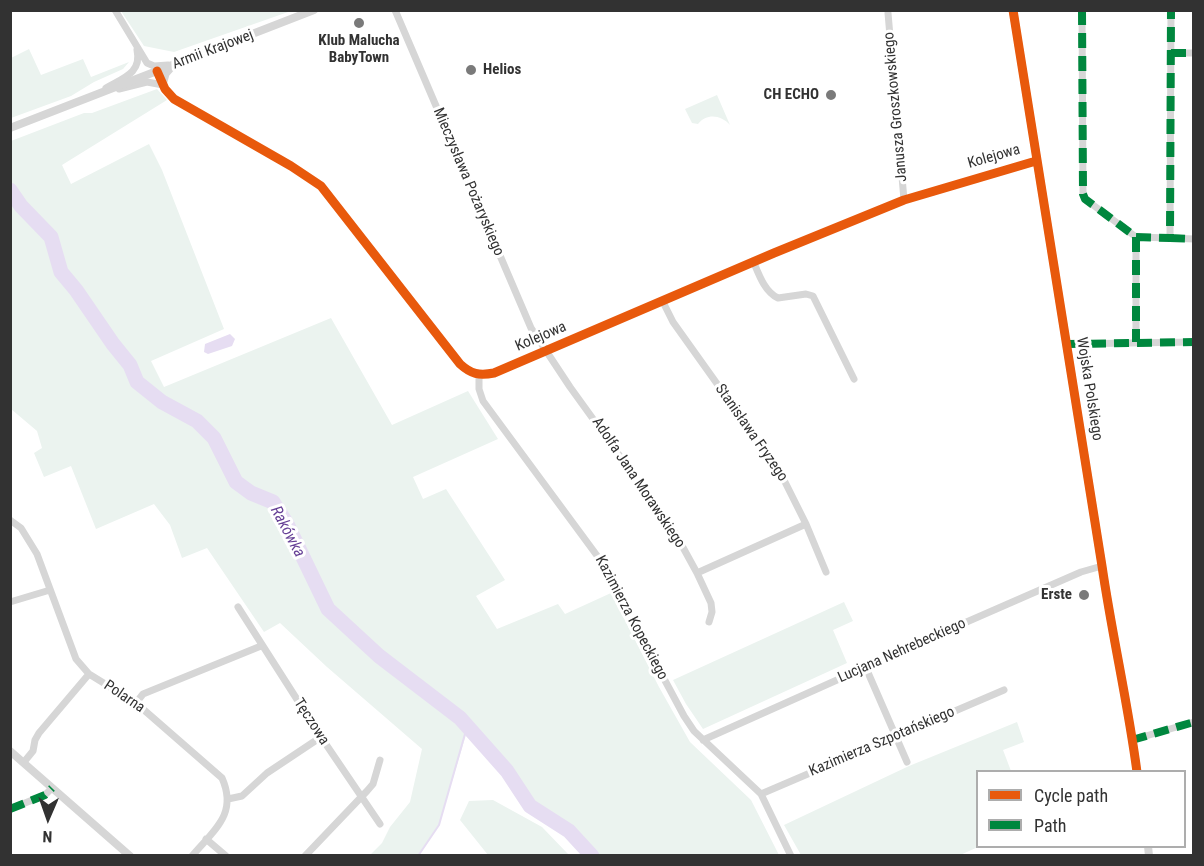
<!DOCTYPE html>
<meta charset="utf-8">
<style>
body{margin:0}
#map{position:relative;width:1204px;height:866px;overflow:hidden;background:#fff;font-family:"Roboto Condensed",sans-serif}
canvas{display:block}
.frame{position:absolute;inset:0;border:12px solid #323232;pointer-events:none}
.legend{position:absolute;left:976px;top:770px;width:210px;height:78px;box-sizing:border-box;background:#fff;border:2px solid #adadad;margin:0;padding:8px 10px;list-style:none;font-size:18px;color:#323232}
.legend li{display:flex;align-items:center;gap:12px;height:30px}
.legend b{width:30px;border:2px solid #adadad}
.north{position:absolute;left:18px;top:788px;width:60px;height:60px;-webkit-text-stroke:4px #fff;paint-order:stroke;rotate:182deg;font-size:16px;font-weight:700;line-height:24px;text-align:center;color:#323232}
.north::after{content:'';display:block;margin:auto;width:21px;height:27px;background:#323232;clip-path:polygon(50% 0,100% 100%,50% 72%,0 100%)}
</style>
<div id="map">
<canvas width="1204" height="866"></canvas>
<div class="frame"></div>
<ul class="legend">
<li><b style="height:8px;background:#e8590c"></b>Cycle path</li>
<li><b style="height:8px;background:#00873e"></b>Path</li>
</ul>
<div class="north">N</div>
</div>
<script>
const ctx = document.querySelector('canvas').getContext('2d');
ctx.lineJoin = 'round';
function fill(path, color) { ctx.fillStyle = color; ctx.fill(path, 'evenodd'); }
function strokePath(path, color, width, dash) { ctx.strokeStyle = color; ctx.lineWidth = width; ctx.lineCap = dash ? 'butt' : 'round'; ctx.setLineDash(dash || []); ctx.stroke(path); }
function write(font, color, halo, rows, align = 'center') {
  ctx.font = font + ' "Roboto Condensed",sans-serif'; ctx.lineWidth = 6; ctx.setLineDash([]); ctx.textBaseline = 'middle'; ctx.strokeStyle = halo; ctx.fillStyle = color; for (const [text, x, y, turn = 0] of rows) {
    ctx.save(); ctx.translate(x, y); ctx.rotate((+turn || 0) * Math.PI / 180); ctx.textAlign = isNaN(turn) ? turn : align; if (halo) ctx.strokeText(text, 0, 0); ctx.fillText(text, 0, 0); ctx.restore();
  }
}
const green = new Path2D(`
 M 121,11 L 291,11 L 174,52 L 144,46 Z
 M 29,49 L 41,75 L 83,59 L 91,77 L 129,62 L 123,69 L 94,82 L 71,96 L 11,118 L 11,58 Z
 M 157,89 L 167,100 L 62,165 L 71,184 L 149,144 L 162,170 L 224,329 L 151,361 L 164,387 L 331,318 L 392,425 L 468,391 L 498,439 L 413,477 L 423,499 L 446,489 L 505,580 L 476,596 L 497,629 L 558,604 L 565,614 L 611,593 L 659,687 L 690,742 L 751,800 L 779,855 L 592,855 L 569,831 L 530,806 L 507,771 L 468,728 L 439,825 L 418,855 L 370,855 L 382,843 L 390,827 L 410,802 L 422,749 L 327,667 L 280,623 L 264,632 L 207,548 L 182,558 L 170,525 L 154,504 L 96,529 L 71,466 L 44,477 L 34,453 L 42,448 L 37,431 L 11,409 L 11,141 L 84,113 L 92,113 Z
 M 717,95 L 730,125 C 721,115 707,113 698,124 L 692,123 L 685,109 Z
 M 844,602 L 853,621 L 833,630 L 847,663 L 703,729 L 686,704 L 673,680 Z
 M 1017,722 L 1024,742 L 1003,750 L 1011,771 L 978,772 L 978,847 L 958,856 L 801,855 L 784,825 L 909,766 Z
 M 493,800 L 542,827 L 569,855 L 488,855 L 460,820 L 469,801 Z`);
const water = new Path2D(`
 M 230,334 L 235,339 L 232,346 L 208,354 L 204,352 L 205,344 Z`);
const stream = new Path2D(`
 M 418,856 L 439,825 L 467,727`);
const river = new Path2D(`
 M 10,190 L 21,206 L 51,237 L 61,272 L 76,290 L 113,344 L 130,365 L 137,382 L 162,402 L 197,421 L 214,438 L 236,482 L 251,493 L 273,502 L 287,524 L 328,609 L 379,656 L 460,718 L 507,771 L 530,806 L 569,831 L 592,856`);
const minor = new Path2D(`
 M 115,10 L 147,63 L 154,66 L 168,65
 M 395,10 L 531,328 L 570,387 L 674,531 L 697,573 L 711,603 L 712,612 L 709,622
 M 1082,10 L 1083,194 L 1085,199 L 1136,237 L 1136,342
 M 888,13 L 904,200
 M 1171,53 L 1194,53
 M 157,71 L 165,89 L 174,99 L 291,166 L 321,186 L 460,364 C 471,374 479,376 494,373 L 774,253 L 904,200 L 1036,161
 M 163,85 L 166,74 L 174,65
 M 106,88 C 123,78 142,73 137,50
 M 119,89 L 147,82 L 163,85
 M 1136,237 L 1170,238 L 1171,10
 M 1170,238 L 1194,239
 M 754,263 C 759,275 765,292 778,298 L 806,294 L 813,296 L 854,379
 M 663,302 L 673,322 L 780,472 L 806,524 L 826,572
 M 1068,344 L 1194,342
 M 479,375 L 479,389 L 483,401 L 601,561 L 684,716 L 694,731 L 761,794 L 791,856
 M 10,520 L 21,528 L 37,554 L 76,659 L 89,674 L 136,703 L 222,778 C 238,814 214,830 192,856
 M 697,573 L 806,524
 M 10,602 L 50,590
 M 238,607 L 321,737 L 380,824
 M 866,668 L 907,762
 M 136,703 L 143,694 L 261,646
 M 703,740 L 962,624 L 1081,572 L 1102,566
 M 1132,740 L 1194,722
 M 24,762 L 33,751 L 35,740 L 39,733 L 89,674
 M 761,794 L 1004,690
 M 228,799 L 242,796 L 267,773 L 321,737
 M 10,809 L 45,795 L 52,788
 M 206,839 L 226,856
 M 305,856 L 367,791 L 373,784 L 380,760`);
const tertiary = new Path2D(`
 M 1013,10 C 1041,196 1074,380 1102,566 C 1112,635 1128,703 1137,772
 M 10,128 L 314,10
 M 10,751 L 130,856
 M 1148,846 L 1149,856`);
const quiet = new Path2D(`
 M 1082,10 L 1083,194 L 1085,199 L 1136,237 L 1136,342
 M 1171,53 L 1194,53
 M 1136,237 L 1170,238 L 1171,10
 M 1170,238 L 1194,239
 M 1068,344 L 1194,342
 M 1132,740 L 1194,722
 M 10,809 L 45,795 L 52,788`);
const cycleway = new Path2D(`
 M 1013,10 C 1041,196 1074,380 1102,566 C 1112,635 1128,703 1137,772
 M 157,71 L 165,89 L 174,99 L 291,166 L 321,186 L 460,364 C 471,374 479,376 494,373 L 774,253 L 904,200 L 1036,161`);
const markers = [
 [359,23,6,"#7a7a7a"],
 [471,70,6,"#7a7a7a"],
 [831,95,6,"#7a7a7a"],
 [1084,595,6,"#7a7a7a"]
];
const poiNames = [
 ["Klub Malucha",359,41,"center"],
 ["BabyTown",359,58,"center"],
 ["Helios",483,70,"left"],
 ["CH ECHO",819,95],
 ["Erste",1072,595]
];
const streetNames = [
 ["Armii Krajowej",213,50,-21],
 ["Janusza Groszkowskiego",896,107,-95],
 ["Kolejowa",994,157,-16],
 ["Mieczysława Pożaryskiego",468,182,67],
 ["Kolejowa",541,337,-23],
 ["Wojska Polskiego",1089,389,81],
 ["Stanisława Fryzego",751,433,55],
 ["Adolfa Jana Morawskiego",638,483,56],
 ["Kazimierza Kopeckiego",631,618,62],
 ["Lucjana Nehrebeckiego",902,651,-24],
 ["Polarna",124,697,34],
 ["Tęczowa",311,722,57],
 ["Kazimierza Szpotańskiego",882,742,-23]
];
const waterNames = [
 ["Rakówka",287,532,62]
];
fill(green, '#ebf3ef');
fill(water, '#e6ddf2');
strokePath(stream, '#e6ddf2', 2);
strokePath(river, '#e6ddf2', 15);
strokePath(minor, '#d6d6d6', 7);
strokePath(tertiary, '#d6d6d6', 8);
strokePath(quiet, '#00873e', 8, [15, 8]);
strokePath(cycleway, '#e8590c', 9);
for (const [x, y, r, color] of markers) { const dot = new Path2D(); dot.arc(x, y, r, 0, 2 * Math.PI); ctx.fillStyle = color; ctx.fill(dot); strokePath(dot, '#fff', 2); }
write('bold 15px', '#323232', '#fff', poiNames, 'right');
write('15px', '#323232', '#fff', streetNames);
write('italic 16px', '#653f95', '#fff', waterNames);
</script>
